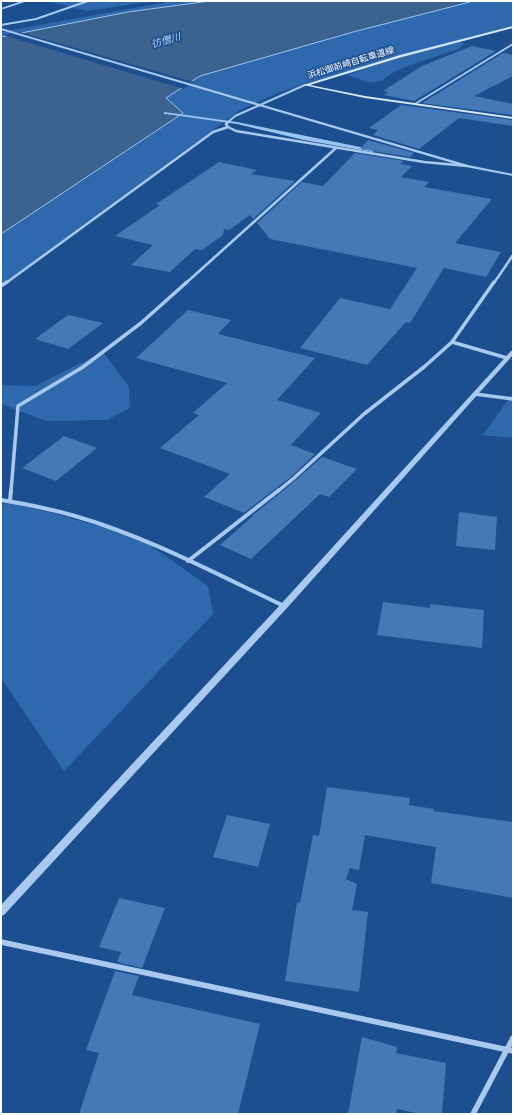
<!DOCTYPE html>
<meta charset="utf-8">
<style>
body{margin:0}
#map{position:relative;width:514px;height:1115px;overflow:hidden;background:#1b4f8f;font-family:"Noto Sans",sans-serif}
canvas{display:block}
.frame{position:absolute;inset:0;border:2px solid #fff;pointer-events:none}
</style>
<div id="map">
<canvas width="514" height="1115"></canvas>
<div class="frame"></div>
</div>
<script>
const ctx = document.querySelector('canvas').getContext('2d');
ctx.lineJoin = 'round';
function fill(path, color) { ctx.fillStyle = color; ctx.fill(path, 'evenodd'); }
function strokePath(path, color, width, dash) { ctx.strokeStyle = color; ctx.lineWidth = width; ctx.lineCap = dash ? 'butt' : 'round'; ctx.setLineDash(dash || []); ctx.stroke(path); }
function write(font, color, halo, rows, align = 'center') {
  ctx.font = font + ' "Noto Sans","Noto Sans JP",sans-serif'; ctx.lineWidth = 3; ctx.setLineDash([]); ctx.textBaseline = 'middle'; ctx.strokeStyle = halo; ctx.fillStyle = color; for (const [text, x, y, turn = 0] of rows) {
    ctx.save(); ctx.translate(x, y); ctx.rotate((+turn || 0) * Math.PI / 180); ctx.textAlign = isNaN(turn) ? turn : align; if (halo) ctx.strokeText(text, 0, 0); ctx.fillText(text, 0, 0); ctx.restore();
  }
}
const green = new Path2D(`
 M 47,1 L 155,1 L 87,11 Z
 M 172,1 L 214,1 L 1,37 L 1,32 Z
 M 437,1 L 513,1 L 513,27 L 459,42 L 465,44 L 458,49 L 410,65 L 394,72 L 383,80 L 371,83 L 347,75 L 404,56 L 307,83 L 278,93 L 240,110 L 1,286 L 1,224 L 155,99 L 200,76 Z
 M 103,352 L 129,387 L 130,408 L 107,420 L 46,421 L 1,404 L 1,385 L 35,386 Z
 M 513,393 L 513,438 L 483,435 Z
 M 10,501 L 140,538 L 208,586 L 213,614 L 64,771 L 1,678 L 1,506 Z`);
const water = new Path2D(`
 M 210,1 L 474,1 L 353,32 L 200,76 L 166,98 L 183,113 L 1,234 L 1,37 L 128,12 Z`);
const pier = new Path2D(`
 M 20,32 L 194,82 L 184,89 L 3,35 Z`);
const stream = new Path2D(`
 M 22,1 L 28,1 L 1,10 L 1,8 Z
 M 164,112 L 237,122 L 375,150 L 372,152 L 304,140 L 237,124 L 166,114 L 164,114 Z`);
const building = new Path2D(`
 M 472,46 L 496,51 L 414,101 L 384,95 L 388,92 L 383,91 L 422,66 Z
 M 503,53 L 513,55 L 513,76 L 474,96 L 513,104 L 513,115 L 422,103 Z
 M 401,105 L 513,120 L 513,126 L 459,118 L 419,149 L 373,135 L 378,130 L 369,128 Z
 M 368,140 L 414,153 L 410,157 L 360,149 Z
 M 355,153 L 404,161 L 400,164 L 412,166 L 401,177 L 429,182 L 424,187 L 492,199 L 455,243 L 501,252 L 486,277 L 444,268 L 410,323 L 406,322 L 367,365 L 300,348 L 340,298 L 390,309 L 417,268 L 270,239 L 257,223 L 302,182 L 323,186 Z
 M 219,162 L 257,170 L 251,174 L 295,181 L 253,219 L 250,215 L 229,230 L 224,229 L 223,235 L 202,250 L 195,249 L 170,272 L 131,265 L 153,245 L 115,236 L 160,205 L 156,204 Z
 M 188,310 L 231,320 L 218,334 L 315,358 L 277,400 L 321,413 L 291,445 L 315,454 L 292,476 L 244,513 L 204,497 L 230,474 L 160,448 L 199,415 L 193,413 L 227,383 L 136,358 Z
 M 68,315 L 103,323 L 68,349 L 35,339 Z
 M 64,436 L 97,448 L 56,481 L 22,468 Z
 M 322,457 L 357,469 L 329,497 L 320,494 L 251,559 L 220,545 L 253,516 L 252,516 L 296,480 Z
 M 459,512 L 497,517 L 495,550 L 456,546 Z
 M 383,602 L 430,608 L 430,604 L 484,610 L 482,648 L 377,635 Z
 M 327,787 L 410,798 L 409,805 L 434,809 L 434,811 L 513,822 L 513,898 L 431,883 L 436,847 L 365,835 L 359,870 L 350,868 L 346,879 L 357,884 L 352,910 L 368,912 L 359,992 L 285,981 L 297,902 L 300,903 L 313,835 L 319,836 Z
 M 227,815 L 270,824 L 258,867 L 213,857 Z
 M 119,898 L 165,908 L 142,968 L 117,962 L 121,952 L 99,947 Z
 M 115,971 L 139,976 L 132,995 L 260,1024 L 238,1114 L 79,1114 L 99,1053 L 86,1050 Z
 M 362,1037 L 397,1047 L 396,1053 L 446,1063 L 442,1114 L 420,1114 L 397,1109 L 396,1114 L 348,1114 Z`);
const minorFar4 = new Path2D(`
 M 1,25 L 36,19 L 88,1
 M 415,104 L 513,44
 M 227,123 L 235,116 L 305,85`);
const minorFar3 = new Path2D(`
 M 228,122 L 226,124 L 228,127 L 236,131 L 424,162 L 467,166
 M 6,283 L 213,132 L 228,127
 M 186,283 L 336,148
 M 494,283 L 513,255`);
const minorFar2 = new Path2D(`
 M 1,286 L 7,282
 M 452,342 L 507,358
 M 475,394 L 513,399
 M 11,491 L 18,406 L 83,367 L 141,323 L 187,282
 M 278,491 L 294,478 L 364,414 L 424,367 L 452,342 L 494,282`);
const minorFar1 = new Path2D(`
 M 1,500 C 26,504 51,509 75,516 C 148,537 216,574 284,606
 M 10,501 L 11,490
 M 188,561 L 279,490`);
const minor = new Path2D(`
 M 1,942 L 513,1051
 M 473,1114 L 513,1038`);
const tertiary = new Path2D(`
 M 1,28 L 468,165 L 513,174 L 513,176 L 466,167 L 1,30 Z
 M 513,350 L 513,355 L 287,608 L 4,915 L 1,916 L 1,905 L 281,604 L 511,351 Z`);
const secondary = new Path2D(`
 M 513,26 L 513,28 L 402,57 L 310,85 L 365,96 L 513,117 L 513,119 L 365,98 L 303,85 L 400,55 Z`);
const farStreetnames = [
 ["浜松御前崎自転車道線",351,63,-17]
];
const farWaternames = [
 ["彷僧川",166,41,-16]
];
fill(green, '#2e69ad');
fill(water, '#3c6290');
strokePath(water, '#9cc4f0', 1);
fill(pier, '#1b4f8f');
fill(stream, '#9cc4f0');
fill(building, '#4478b7');
strokePath(minorFar4, '#a9c9ee', 2);
strokePath(minorFar3, '#a9c9ee', 2.5);
strokePath(minorFar2, '#a9c9ee', 3.5);
strokePath(minorFar1, '#a9c9ee', 4);
strokePath(minor, '#a9c9ee', 5.5);
fill(tertiary, '#a9c9ee');
fill(secondary, '#d6e6fa');
write('9px', '#fff', '#1b4f8f', farStreetnames);
write('italic 10px', '#b5d3f5', '#1b4f8f', farWaternames);
</script>
